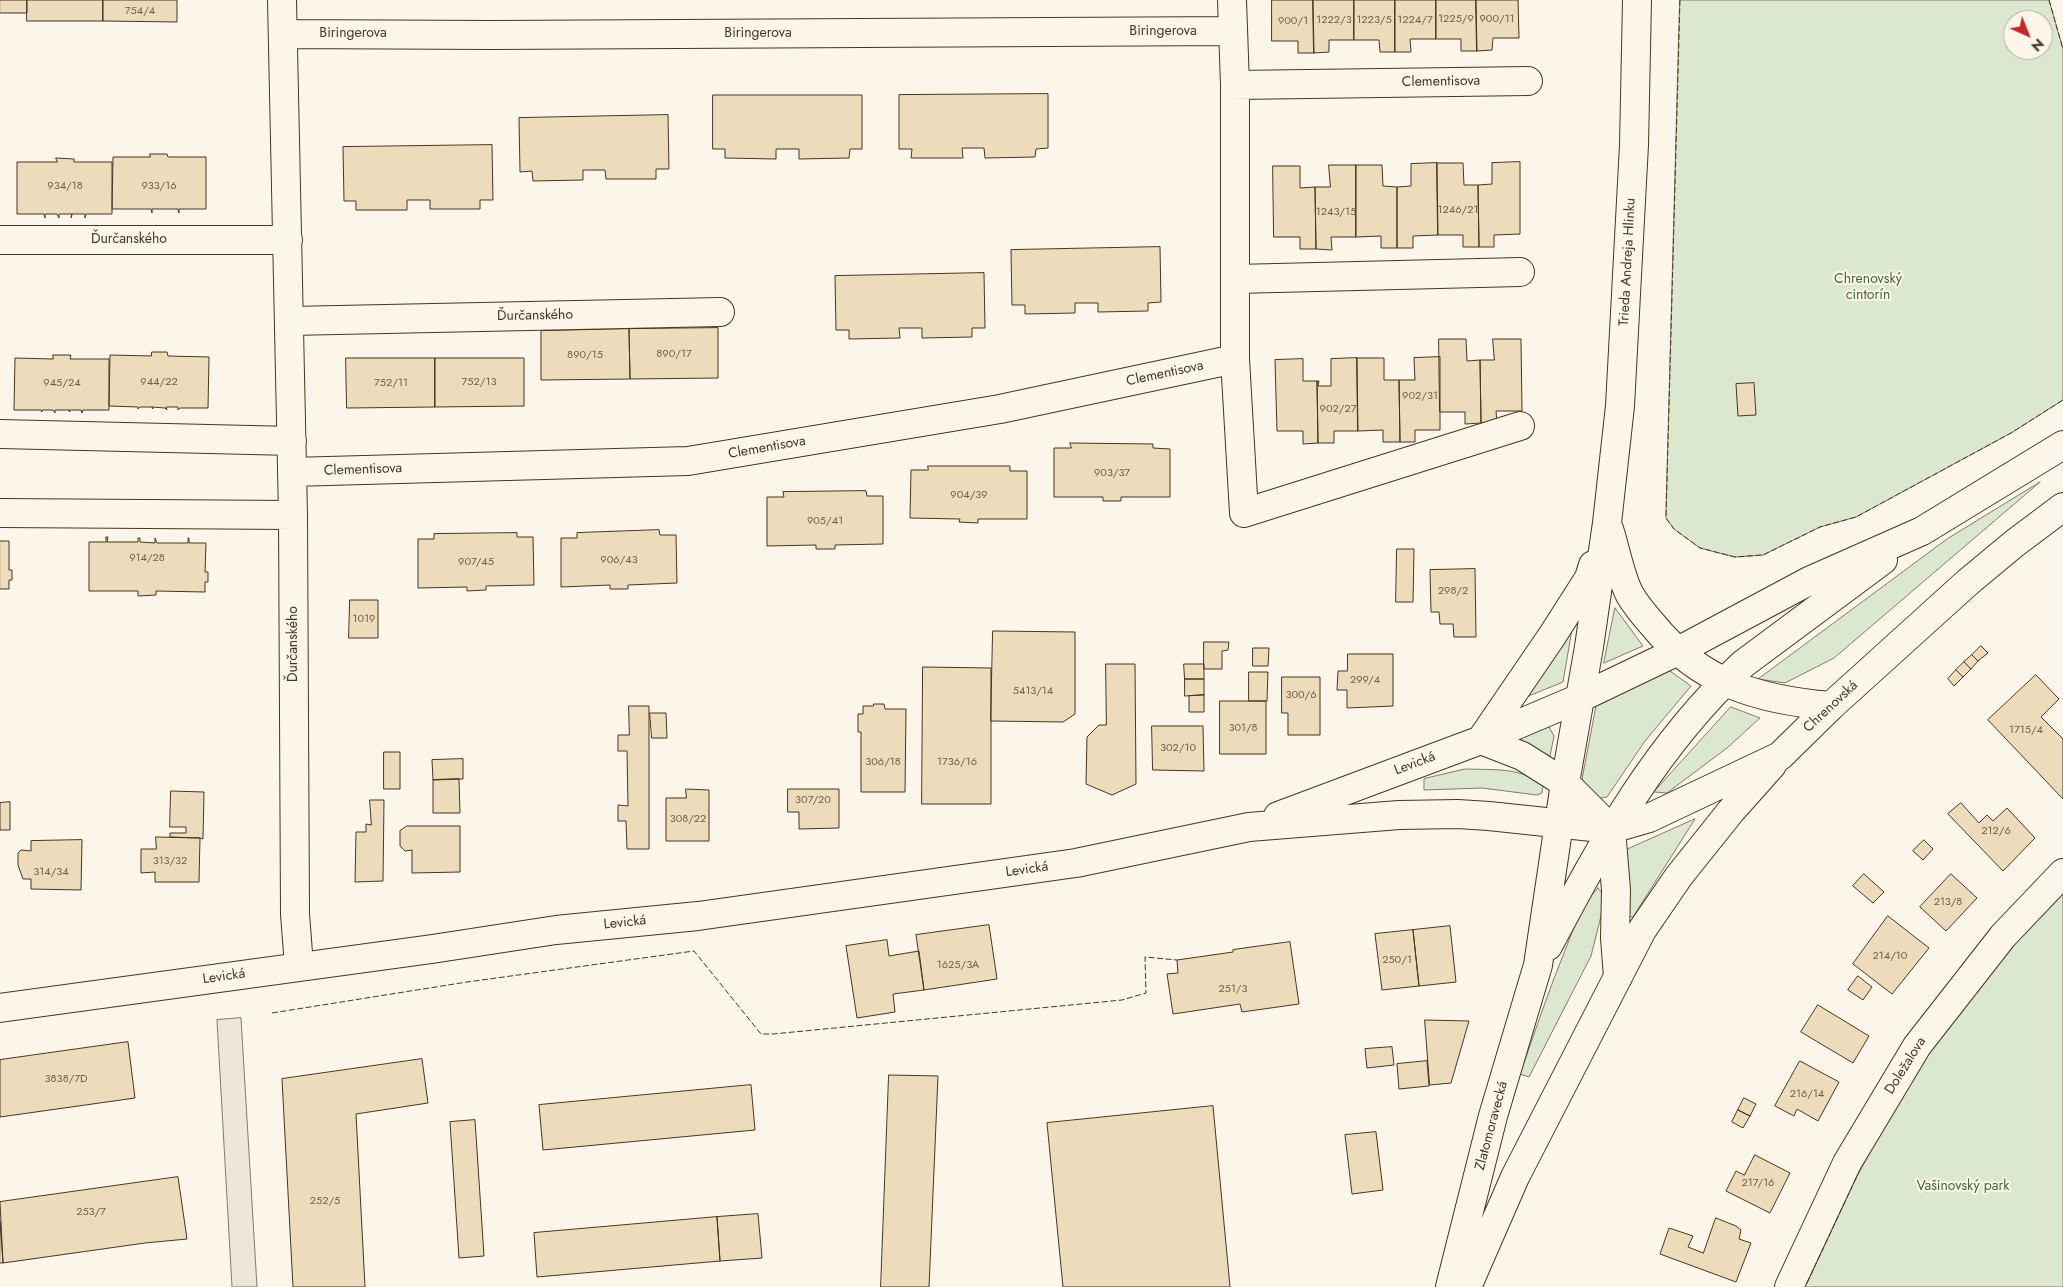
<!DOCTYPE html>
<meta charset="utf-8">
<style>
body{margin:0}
#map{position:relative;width:2063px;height:1287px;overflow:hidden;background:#fbf6e9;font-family:Jost,sans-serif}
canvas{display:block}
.north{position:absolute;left:2003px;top:10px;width:50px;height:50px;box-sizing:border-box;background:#fbf6e9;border:1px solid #b4a999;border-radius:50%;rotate:136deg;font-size:14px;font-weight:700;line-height:20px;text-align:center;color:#4a3520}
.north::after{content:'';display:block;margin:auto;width:18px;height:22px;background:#c62828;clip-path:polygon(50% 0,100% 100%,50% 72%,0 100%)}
</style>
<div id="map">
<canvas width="2063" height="1287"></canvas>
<div class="north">N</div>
</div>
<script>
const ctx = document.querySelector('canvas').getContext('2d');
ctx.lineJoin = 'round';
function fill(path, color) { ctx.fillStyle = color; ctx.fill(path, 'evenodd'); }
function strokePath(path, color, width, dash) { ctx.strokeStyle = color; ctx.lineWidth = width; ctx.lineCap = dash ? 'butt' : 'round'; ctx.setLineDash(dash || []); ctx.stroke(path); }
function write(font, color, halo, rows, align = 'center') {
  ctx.font = font + ' Jost,sans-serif'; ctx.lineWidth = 4; ctx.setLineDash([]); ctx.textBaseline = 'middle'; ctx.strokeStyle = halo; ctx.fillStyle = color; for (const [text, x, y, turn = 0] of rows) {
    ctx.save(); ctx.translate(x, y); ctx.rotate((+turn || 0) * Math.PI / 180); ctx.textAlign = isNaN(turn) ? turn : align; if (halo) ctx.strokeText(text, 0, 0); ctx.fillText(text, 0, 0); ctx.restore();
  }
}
const green = new Path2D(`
 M 1680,0 L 2049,0 L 2063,49 L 2063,400 L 2011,433 L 1856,517 L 1820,527 L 1763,555 L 1735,557 L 1700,548 L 1674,529 L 1666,518 ZM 2013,20 L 2043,20 L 2043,50 L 2013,50 Z
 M 2040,482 L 1834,658 L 1785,683 L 1758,679 L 1947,539 Z
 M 1615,608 L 1643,646 L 1604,663 Z
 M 1572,629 L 1563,682 L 1514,702 Z
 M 1670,671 L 1691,686 L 1645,741 L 1607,797 L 1595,799 L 1582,779 L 1596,706 Z
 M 1731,707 L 1760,718 L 1727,748 L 1667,793 L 1654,792 Z
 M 1549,727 L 1554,736 L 1550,756 L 1520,746 L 1522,738 Z
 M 1465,769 C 1493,770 1521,767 1543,785 L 1542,793 L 1537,795 L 1482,788 L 1424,790 L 1424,779 Z
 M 1695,819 L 1633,917 L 1626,916 L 1617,854 Z
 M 2063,885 L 2063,1287 L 1802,1287 L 1804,1274 L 1912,1075 L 1959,1002 Z
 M 1598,888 L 1602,893 L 1602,912 L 1591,956 L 1529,1077 L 1520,1074 C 1535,1032 1549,989 1566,948 C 1574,927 1582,904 1598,888 Z`);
const parking = new Path2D(`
 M 241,1018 L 257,1287 L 232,1287 L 217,1020 Z`);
const building = new Path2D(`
 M 0,0 L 27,0 L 27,13 L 0,13 Z
 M 27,0 L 103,0 L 103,21 L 27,21 Z
 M 103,0 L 177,0 L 177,22 L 103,21 Z
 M 1272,0 L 1313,0 L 1314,53 L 1298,53 L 1298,41 L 1272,41 Z
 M 1313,0 L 1354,0 L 1354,40 L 1329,40 L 1329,52 L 1314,53 Z
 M 1354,0 L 1395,0 L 1395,52 L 1380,52 L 1379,40 L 1354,40 Z
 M 1395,0 L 1436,0 L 1436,39 L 1410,39 L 1411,52 L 1395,52 Z
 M 1436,0 L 1476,0 L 1477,51 L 1461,51 L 1461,39 L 1436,39 Z
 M 1476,0 L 1518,0 L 1519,38 L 1493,38 L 1492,50 L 1477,51 Z
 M 1048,94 L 1048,148 L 1036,149 L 1035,157 L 985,158 L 984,148 L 962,148 L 963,158 L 911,158 L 912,149 L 899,149 L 899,95 Z
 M 713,95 L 862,95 L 862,149 L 850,149 L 849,158 L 799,159 L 799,149 L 776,149 L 776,159 L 725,158 L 725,149 L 713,149 Z
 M 668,115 L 669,169 L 656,169 L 656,179 L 606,179 L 605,170 L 583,170 L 583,180 L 533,181 L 532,171 L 520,172 L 519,118 Z
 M 492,145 L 493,200 L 480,200 L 480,209 L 430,209 L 430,200 L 407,200 L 407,210 L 356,210 L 356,201 L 344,201 L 343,147 Z
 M 150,154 L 167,154 L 168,157 L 206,157 L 206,209 L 179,209 L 179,213 L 178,209 L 152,209 L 152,213 L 151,209 L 112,209 L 113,157 L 150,157 Z
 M 56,158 L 74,159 L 74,162 L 112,162 L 112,214 L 86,214 L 85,218 L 85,214 L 72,214 L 71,218 L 72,214 L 59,214 L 59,218 L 57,214 L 45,214 L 45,218 L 44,214 L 17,214 L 17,162 L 57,162 Z
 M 1520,162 L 1520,234 L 1494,235 L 1494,247 L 1479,247 L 1478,185 L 1492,184 L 1492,163 Z
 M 1437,163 L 1463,163 L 1464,185 L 1478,185 L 1479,247 L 1463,247 L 1463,235 L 1438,235 Z
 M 1437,163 L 1438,235 L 1413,236 L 1413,248 L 1397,248 L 1397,187 L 1411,186 L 1411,164 Z
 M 1329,165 L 1356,165 L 1356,237 L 1331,237 L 1332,250 L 1316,249 L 1315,187 L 1330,187 Z
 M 1356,165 L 1382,165 L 1383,186 L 1397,187 L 1397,248 L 1381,248 L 1381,236 L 1356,237 Z
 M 1273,166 L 1300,166 L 1300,188 L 1315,187 L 1316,249 L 1300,249 L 1300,237 L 1274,237 Z
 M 1160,247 L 1161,302 L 1148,303 L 1148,311 L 1098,312 L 1098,303 L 1075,303 L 1075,313 L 1025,314 L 1025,305 L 1012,305 L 1011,250 Z
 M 984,273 L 985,328 L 972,328 L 972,337 L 922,338 L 922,328 L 899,328 L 900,338 L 849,339 L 849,330 L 836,330 L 835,276 Z
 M 718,328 L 718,378 L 630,379 L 629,329 Z
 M 629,329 L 630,379 L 541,380 L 541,331 Z
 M 1439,339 L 1466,339 L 1467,361 L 1480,360 L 1481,423 L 1465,424 L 1465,412 L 1440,412 Z
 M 1493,339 L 1521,339 L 1522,411 L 1496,411 L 1497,423 L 1481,423 L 1480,360 L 1494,360 Z
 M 152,352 L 167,352 L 168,356 L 209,357 L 208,408 L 180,408 L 178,410 L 178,407 L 166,407 L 167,410 L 165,408 L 152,407 L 153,409 L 152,407 L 140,407 L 138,409 L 138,407 L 109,406 L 110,355 L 151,356 Z
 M 53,355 L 71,355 L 70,359 L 109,359 L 109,410 L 83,410 L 82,413 L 81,410 L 69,410 L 70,412 L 69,410 L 55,410 L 55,413 L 53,410 L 42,410 L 42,412 L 41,410 L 14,410 L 15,358 L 53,359 Z
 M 1440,357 L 1440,430 L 1415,430 L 1415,442 L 1400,442 L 1399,380 L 1415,380 L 1414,358 Z
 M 346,358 L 435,358 L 435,407 L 347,408 Z
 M 435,358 L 524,358 L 524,406 L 435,407 Z
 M 1357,358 L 1384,358 L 1384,380 L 1399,380 L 1400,442 L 1383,442 L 1383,430 L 1358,431 Z
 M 1357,358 L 1358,431 L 1334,431 L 1334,443 L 1318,443 L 1317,381 L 1319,381 L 1318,386 L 1331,386 L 1331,359 Z
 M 1303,359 L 1303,381 L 1317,381 L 1318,443 L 1303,444 L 1303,431 L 1277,431 L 1275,360 Z
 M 1754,383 L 1756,415 L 1738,416 L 1736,384 Z
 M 1070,443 L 1153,444 L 1153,448 L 1170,449 L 1170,497 L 1121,497 L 1121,501 L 1103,501 L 1103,497 L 1054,497 L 1054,448 L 1071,448 Z
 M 928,466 L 1010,466 L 1010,471 L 1027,471 L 1027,519 L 978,519 L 978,523 L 959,522 L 960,519 L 910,518 L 911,470 L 928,470 Z
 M 866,491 L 867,496 L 883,496 L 883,544 L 835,545 L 835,549 L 816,549 L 816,545 L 767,546 L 767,497 L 784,497 L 783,492 Z
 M 659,530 L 660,535 L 676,535 L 677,583 L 628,585 L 628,589 L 610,589 L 610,585 L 561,587 L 561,538 L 577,538 L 577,533 Z
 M 517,533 L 517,537 L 533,537 L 534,585 L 486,586 L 486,590 L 467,591 L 467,587 L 418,588 L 418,539 L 434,539 L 434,534 Z
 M 106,537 L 108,537 L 107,542 L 138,542 L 138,538 L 140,538 L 140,542 L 155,543 L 155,538 L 157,543 L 188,543 L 188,538 L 189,538 L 189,543 L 206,543 L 205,572 L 208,572 L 208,582 L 205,582 L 205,592 L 156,591 L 156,595 L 138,596 L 138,591 L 89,591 L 89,542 L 106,542 Z
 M 0,541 L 9,541 L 9,570 L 12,570 L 12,580 L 9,580 L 9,589 L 0,589 Z
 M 1397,549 L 1414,549 L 1413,602 L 1396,602 Z
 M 1475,569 L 1476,637 L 1454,637 L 1453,624 L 1440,624 L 1439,612 L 1431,612 L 1430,570 Z
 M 350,600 L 378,600 L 378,638 L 349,638 Z
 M 993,631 L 1075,632 L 1075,714 L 1063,722 L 991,721 Z
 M 1204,642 L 1229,642 L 1228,650 L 1222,651 L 1222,669 L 1204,669 Z
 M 1981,646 L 1988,653 L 1978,661 L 1972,655 Z
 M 1253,648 L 1269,648 L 1268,666 L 1253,666 Z
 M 1348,654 L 1393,654 L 1393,706 L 1347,708 L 1347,690 L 1337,690 L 1338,671 L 1347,671 Z
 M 1972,655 L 1978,661 L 1971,669 L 1964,662 Z
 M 1964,662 L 1971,669 L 1963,677 L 1956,670 Z
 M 1106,664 L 1135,664 L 1136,784 L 1112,795 L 1086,784 L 1087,737 L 1099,725 L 1106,725 Z
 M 1184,664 L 1204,664 L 1204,679 L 1185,679 Z
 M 923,667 L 991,668 L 991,804 L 922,804 Z
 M 1956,670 L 1963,677 L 1954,686 L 1948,679 Z
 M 1249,672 L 1268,672 L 1267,701 L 1249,701 Z
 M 2036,675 L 2059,699 L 2041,717 L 2063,739 L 2063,799 L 1988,720 Z
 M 1282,677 L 1320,677 L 1320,735 L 1288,735 L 1288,713 L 1282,713 Z
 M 1185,679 L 1204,679 L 1204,695 L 1185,696 Z
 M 1204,695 L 1204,712 L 1189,712 L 1189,696 Z
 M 1220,701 L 1266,701 L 1266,754 L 1220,754 Z
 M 874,704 L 884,704 L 885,709 L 906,709 L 905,792 L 861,792 L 861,732 L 858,732 L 858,714 L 863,714 L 863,706 L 873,706 Z
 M 629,706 L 649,706 L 649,849 L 627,849 L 626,821 L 618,821 L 618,805 L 628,806 L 627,751 L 618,751 L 618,735 L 629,735 Z
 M 650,713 L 666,713 L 667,738 L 652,738 Z
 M 1152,726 L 1203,726 L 1204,771 L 1153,770 Z
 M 384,752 L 400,752 L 400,789 L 384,789 Z
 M 463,759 L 463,779 L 433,780 L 432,760 Z
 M 459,779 L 460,813 L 433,813 L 433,780 Z
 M 686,789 L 709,790 L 709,841 L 666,841 L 666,798 L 686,798 Z
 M 788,789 L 839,789 L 839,828 L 799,829 L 799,812 L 788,812 Z
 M 171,791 L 204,792 L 203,839 L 200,838 L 170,837 L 170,833 L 186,833 L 186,827 L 170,827 Z
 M 370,800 L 384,800 L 383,881 L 355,882 L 356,832 L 366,832 L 366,824 L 371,825 Z
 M 10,802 L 10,830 L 0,830 L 0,803 Z
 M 1961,803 L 1979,823 L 1987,815 L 1993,821 L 2007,808 L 2035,838 L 2003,871 L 1948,814 Z
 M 407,826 L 460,826 L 460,872 L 412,873 L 412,850 L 405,851 L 400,846 L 400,831 Z
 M 156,837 L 200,838 L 199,882 L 155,882 L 155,872 L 141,873 L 141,849 L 156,849 Z
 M 82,840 L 81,890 L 31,889 L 31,879 L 23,879 L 18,865 L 18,853 L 21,850 L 31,851 L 31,841 Z
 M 1924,840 L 1933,849 L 1923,860 L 1913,851 Z
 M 1864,874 L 1884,892 L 1873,903 L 1853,886 Z
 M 1951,874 L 1977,898 L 1946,931 L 1920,907 Z
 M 1888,916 L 1929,948 L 1892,994 L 1853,964 Z
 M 989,925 L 997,979 L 924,990 L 916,935 Z
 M 1450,926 L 1456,982 L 1419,986 L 1413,930 Z
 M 1413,930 L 1419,986 L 1382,990 L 1375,934 Z
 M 887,940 L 889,956 L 919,951 L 924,990 L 893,994 L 895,1012 L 857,1018 L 846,946 Z
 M 1290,942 L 1299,1004 L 1242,1012 L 1240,1004 L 1173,1014 L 1167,974 L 1178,973 L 1177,960 L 1233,952 L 1233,950 Z
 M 1858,976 L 1872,987 L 1863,1000 L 1848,990 Z
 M 1818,1005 L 1869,1036 L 1853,1063 L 1801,1032 Z
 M 1425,1020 L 1469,1021 L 1451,1083 L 1430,1085 Z
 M 128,1042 L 135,1098 L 0,1117 L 0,1060 Z
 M 1392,1047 L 1394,1065 L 1367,1068 L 1365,1049 Z
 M 422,1059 L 428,1103 L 356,1114 L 365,1287 L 293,1287 L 282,1079 Z
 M 1427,1061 L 1429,1086 L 1399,1089 L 1397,1064 Z
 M 1800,1061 L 1839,1082 L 1818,1121 L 1797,1109 L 1794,1116 L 1775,1106 Z
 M 889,1075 L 938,1076 L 929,1287 L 881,1287 Z
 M 751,1085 L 755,1130 L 543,1150 L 539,1105 Z
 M 1744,1098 L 1756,1104 L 1750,1116 L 1738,1110 Z
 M 1213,1106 L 1230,1287 L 1063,1287 L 1047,1123 Z
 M 1738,1110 L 1750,1116 L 1743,1128 L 1732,1122 Z
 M 475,1120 L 484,1256 L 459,1258 L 450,1122 Z
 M 1376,1132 L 1383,1190 L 1352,1194 L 1345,1135 Z
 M 1755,1155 L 1790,1173 L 1770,1213 L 1726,1191 L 1736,1171 L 1744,1175 Z
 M 178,1177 L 187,1239 L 145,1243 L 3,1263 L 0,1202 Z
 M 758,1214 L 762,1258 L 720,1261 L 717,1217 Z
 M 717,1217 L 720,1261 L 537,1277 L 534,1233 Z
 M 1716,1218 L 1736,1226 L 1741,1230 L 1739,1239 L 1751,1243 L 1736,1282 L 1660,1254 L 1669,1228 L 1693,1236 L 1688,1247 L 1703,1253 Z
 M 0,1221 L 3,1263 L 0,1263 Z`);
const minor = new Path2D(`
 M 282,0 L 293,515 L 295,914 L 299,966
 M 284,34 L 492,35 L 1233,31
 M 1235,85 L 1528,81
 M 0,240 L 288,240
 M 1236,279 L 1520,272
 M 290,321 L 720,312
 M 1235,359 L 1244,513 L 1520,426
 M 0,434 L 292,441
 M 292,472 L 688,461 L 1000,409 L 1235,359 L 1235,85 L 1232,0
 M 0,513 L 293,515
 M 1789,1287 L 1847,1163 L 1917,1046 L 2003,936 L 2063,873`);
const primary = new Path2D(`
 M 1609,529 C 1616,550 1620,576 1630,595 C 1636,605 1645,616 1653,625 C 1700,683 1759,700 1831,706
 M 1481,740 L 1522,756 L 1565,783 L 1611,829 L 1616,890 L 1615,938 L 1618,977
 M 1481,740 L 1552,636 L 1589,578 L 1593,565
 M 1278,816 L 1481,740 L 1580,698 L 1678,651 L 1809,581 L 1922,531 L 2063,445
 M 1548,946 C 1603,842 1655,746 1743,664 L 1883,560
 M 0,1008 L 432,949 L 556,930 L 698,916 L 1076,863 L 1249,827 L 1399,815 L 1458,814 L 1489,816 L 1611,829 L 1649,818 L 1780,756 L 1831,706 L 1968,582 L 2015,543 L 2063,507
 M 1450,1287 L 1493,1116 L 1538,965 L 1565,783 L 1589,647 L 1607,523 L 1620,406 L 1634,145 L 1637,0
 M 1467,1287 L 1515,1177 L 1642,930 L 1679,876 L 1731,811 L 1772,765`);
const fence = new Path2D(`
 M 1680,0 L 1666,518 L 1674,529 L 1700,548 L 1735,557 L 1763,555 L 1820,527 L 1856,517 L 2011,433 L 2063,400
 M 2049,0 L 2063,49
 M 272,1013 L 467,982 L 694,951 L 761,1034 L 773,1034 L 1122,1000 L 1146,993 L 1145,957 L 1177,960
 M 1807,1283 L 1858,1174`);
const numberNames = [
 ["754/4",140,11],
 ["1225/9",1456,19],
 ["900/11",1497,19],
 ["1222/3",1334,20],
 ["1223/5",1374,20],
 ["1224/7",1415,20],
 ["900/1",1293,21],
 ["934/18",65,186],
 ["933/16",159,186],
 ["1246/21",1458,210],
 ["1243/15",1336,212],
 ["890/17",674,354],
 ["890/15",585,355],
 ["944/22",159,382],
 ["752/13",479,382],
 ["945/24",62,383],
 ["752/11",391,383],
 ["902/31",1420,396],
 ["902/27",1338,409],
 ["903/37",1112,473],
 ["904/39",969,495],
 ["905/41",825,521],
 ["914/28",147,558],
 ["906/43",619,560],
 ["907/45",476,562],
 ["298/2",1453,591],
 ["1019",364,619],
 ["299/4",1365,680],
 ["5413/14",1033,691],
 ["300/6",1301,695],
 ["301/8",1243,728],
 ["1715/4",2026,730],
 ["302/10",1178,748],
 ["306/18",883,762],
 ["1736/16",957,762],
 ["307/20",813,800],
 ["308/22",688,819],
 ["212/6",1996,831],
 ["313/32",170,861],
 ["314/34",51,872],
 ["213/8",1948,902],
 ["214/10",1890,956],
 ["250/1",1397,960],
 ["1625/3A",958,965],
 ["251/3",1233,989],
 ["3838/7D",66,1079],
 ["216/14",1807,1094],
 ["217/16",1758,1183],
 ["252/5",325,1201],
 ["253/7",91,1212]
];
const streetNames = [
 ["Biringerova",1163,32],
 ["Biringerova",353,34],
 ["Biringerova",758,34],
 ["Clementisova",1441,82,-1],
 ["Ďurčanského",129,240],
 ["Trieda Andreja Hlinku",1628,262,-87],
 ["Ďurčanského",535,316,-1],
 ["Clementisova",1165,374,-12],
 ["Clementisova",767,448,-10],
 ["Clementisova",363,470,-2],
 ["Ďurčanského",294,644,-90],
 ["Chrenovská",1831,707,-43],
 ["Levická",1415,764,-21],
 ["Levická",1027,870,-8],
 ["Levická",625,923,-6],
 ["Levická",224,977,-8],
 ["Doležalova",1906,1066,-58],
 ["Zlatomoravecká",1492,1126,-75]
];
const parkNames = [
 ["Chrenovský",1868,280],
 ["cintorín",1868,296],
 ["Vašinovský park",1963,1187]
];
fill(green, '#dce7d0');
strokePath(green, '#887966', 1);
fill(parking, '#ede7d9');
strokePath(parking, '#887966', 1);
fill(building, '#ecdcbc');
strokePath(building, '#4a3520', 1);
strokePath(minor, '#4a3520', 30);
strokePath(primary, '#4a3520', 30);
strokePath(minor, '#fbf6e9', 28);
strokePath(primary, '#fbf6e9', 28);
strokePath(fence, '#4a3520', 1, [6, 2.5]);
write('11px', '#725f47', null, numberNames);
write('14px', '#4a3520', '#fbf6e9', streetNames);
write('14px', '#436837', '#fbf6e9', parkNames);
</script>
